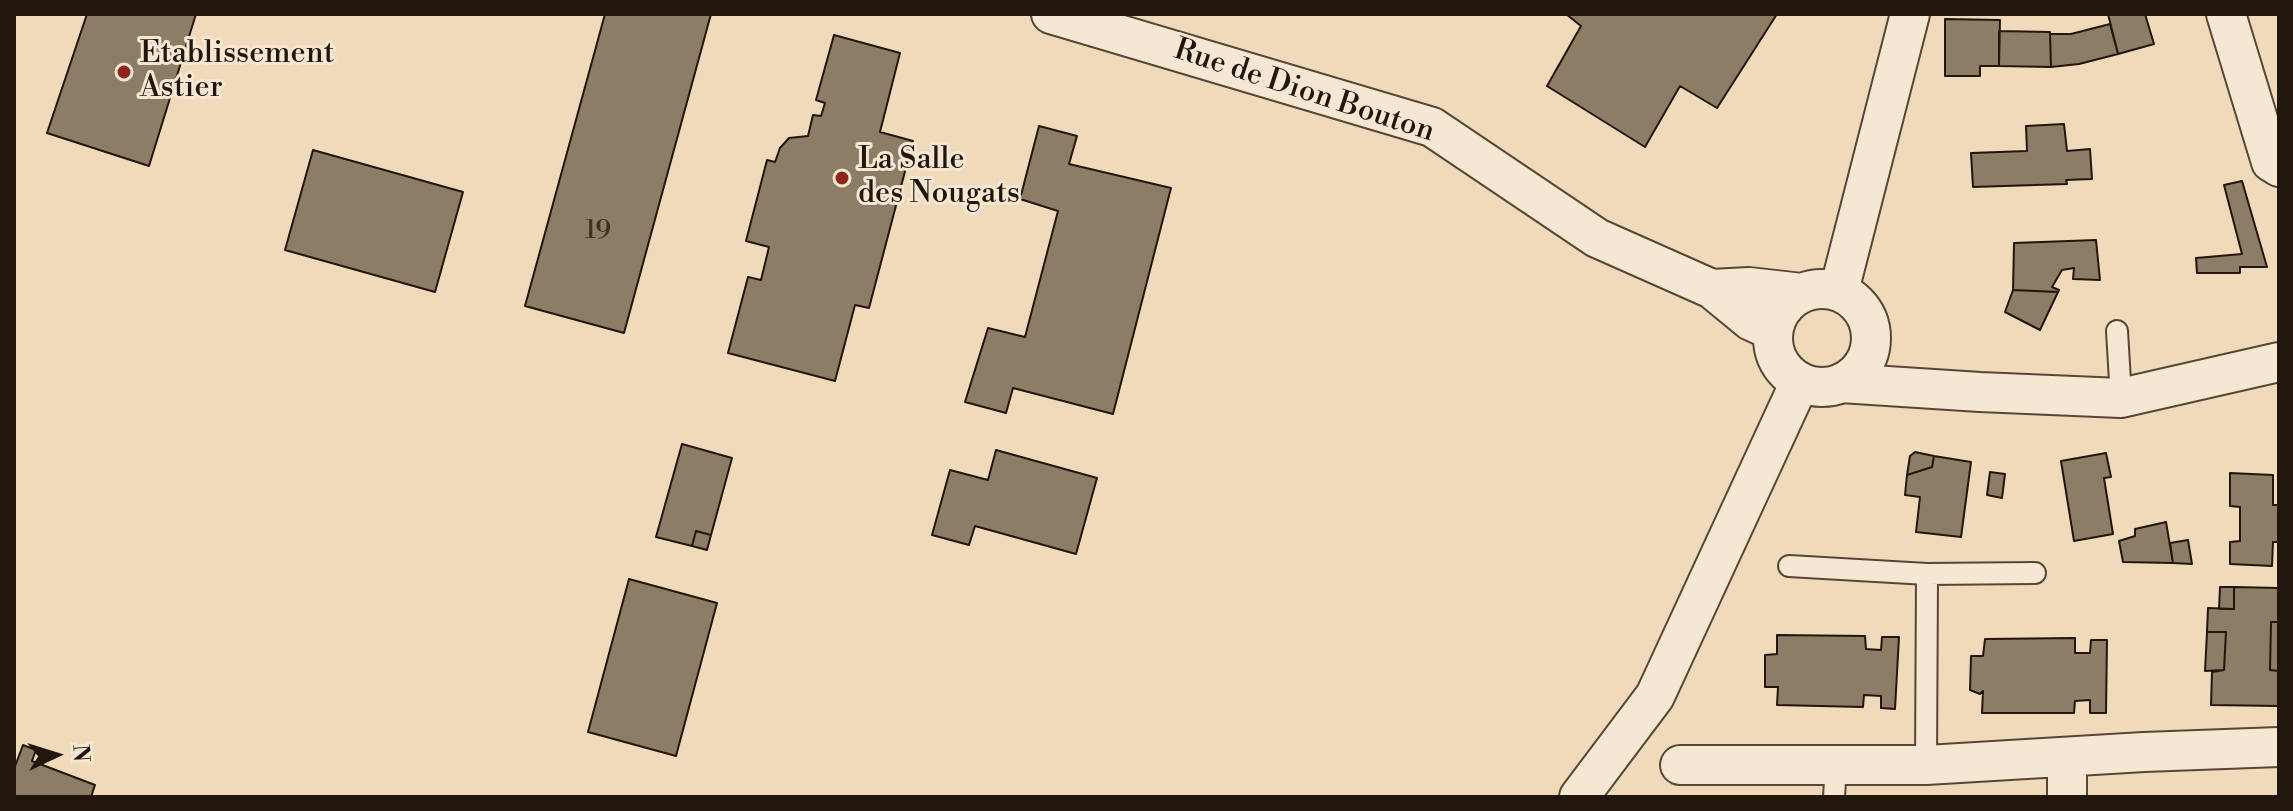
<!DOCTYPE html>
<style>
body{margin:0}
#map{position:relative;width:2293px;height:811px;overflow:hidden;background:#f0daba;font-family:"Libre Bodoni",serif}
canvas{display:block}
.frame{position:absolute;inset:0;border:16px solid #21160c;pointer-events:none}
.north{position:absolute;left:16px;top:715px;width:80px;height:80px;-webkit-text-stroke:6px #f5e7d2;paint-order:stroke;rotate:86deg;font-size:22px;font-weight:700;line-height:32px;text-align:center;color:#21160c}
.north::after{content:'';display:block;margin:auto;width:28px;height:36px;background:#21160c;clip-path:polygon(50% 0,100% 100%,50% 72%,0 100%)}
</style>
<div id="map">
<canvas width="2293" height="811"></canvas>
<div class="frame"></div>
<div class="north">N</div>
</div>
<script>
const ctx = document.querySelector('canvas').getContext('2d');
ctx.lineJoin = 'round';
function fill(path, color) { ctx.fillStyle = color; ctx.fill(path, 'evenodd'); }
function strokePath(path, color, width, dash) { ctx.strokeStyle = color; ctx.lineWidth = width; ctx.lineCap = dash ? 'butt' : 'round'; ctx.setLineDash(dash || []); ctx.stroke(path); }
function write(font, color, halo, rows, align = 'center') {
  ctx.font = font + ' "Libre Bodoni",serif'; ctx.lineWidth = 6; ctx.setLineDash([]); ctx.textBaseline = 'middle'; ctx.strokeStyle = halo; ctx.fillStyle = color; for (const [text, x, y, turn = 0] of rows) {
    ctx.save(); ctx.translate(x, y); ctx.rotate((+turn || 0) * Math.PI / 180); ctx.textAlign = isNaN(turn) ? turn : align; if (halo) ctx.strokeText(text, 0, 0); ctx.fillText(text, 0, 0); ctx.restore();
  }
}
const building = new Path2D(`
 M 87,14 L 196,14 L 149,166 L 47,133 Z
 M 605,14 L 711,14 L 624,333 L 525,306 Z
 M 1566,14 L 1777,14 L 1717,108 L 1680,86 L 1645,147 L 1547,86 L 1581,26 Z
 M 2108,14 L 2145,14 L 2154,44 L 2118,54 Z
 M 1945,19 L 2000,20 L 1999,66 L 1980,66 L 1980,76 L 1945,76 Z
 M 2110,24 L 2118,54 L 2079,64 L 2051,67 L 2050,34 L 2071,34 Z
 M 1999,31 L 2050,32 L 2051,67 L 1999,66 Z
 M 834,35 L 900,53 L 880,132 L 913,141 L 869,308 L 855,305 L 835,381 L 728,353 L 748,277 L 761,280 L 769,247 L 746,241 L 767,160 L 775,162 L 780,148 L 789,138 L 808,136 L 813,115 L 821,116 L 825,103 L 816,100 Z
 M 2064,124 L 2067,151 L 2090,149 L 2092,179 L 2066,180 L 2067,184 L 1973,187 L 1971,153 L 2027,151 L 2026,126 Z
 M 1039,126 L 1077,136 L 1069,164 L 1171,188 L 1113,414 L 1013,388 L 1006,413 L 965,402 L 988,328 L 1025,337 L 1058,211 L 1020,199 Z
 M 313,150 L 463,192 L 435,292 L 285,250 Z
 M 2242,181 L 2267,267 L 2240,267 L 2240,273 L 2197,273 L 2196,258 L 2242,254 L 2224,185 Z
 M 2096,240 L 2100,280 L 2073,279 L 2074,268 L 2062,270 L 2052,287 L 2059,290 L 2058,292 L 2013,290 L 2014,243 Z
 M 2013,290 L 2058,292 L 2040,330 L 2005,312 Z
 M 682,444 L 732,458 L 711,535 L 696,531 L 692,546 L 656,537 Z
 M 996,450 L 1097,478 L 1076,554 L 975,526 L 969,545 L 932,535 L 950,470 L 988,480 Z
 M 1915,452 L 1934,456 L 1932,467 L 1907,475 L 1910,456 Z
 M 2106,453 L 2111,477 L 2104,478 L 2113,534 L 2074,541 L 2061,461 Z
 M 1934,456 L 1971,462 L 1961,537 L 1916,532 L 1920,497 L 1905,495 L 1907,475 L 1932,467 Z
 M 1990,472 L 2005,474 L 2002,498 L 1987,495 Z
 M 2230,473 L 2273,475 L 2273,505 L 2279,505 L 2279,542 L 2273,542 L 2272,566 L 2230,564 L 2230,542 L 2240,541 L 2240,507 L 2230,506 Z
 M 2166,522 L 2173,563 L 2123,562 L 2119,541 L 2135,536 L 2135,529 Z
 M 696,531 L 711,535 L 707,550 L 692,546 Z
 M 2188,540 L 2192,564 L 2173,563 L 2170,543 Z
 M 629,579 L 717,603 L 676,756 L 588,732 Z
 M 2220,587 L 2234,587 L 2234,609 L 2219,609 Z
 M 2234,587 L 2279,588 L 2279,622 L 2271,622 L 2270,670 L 2278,671 L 2278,706 L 2211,705 L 2212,672 L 2224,670 L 2226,632 L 2207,632 L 2208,608 L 2234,609 Z
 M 2271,622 L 2279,622 L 2279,671 L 2270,670 Z
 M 2207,632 L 2226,632 L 2224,670 L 2205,671 Z
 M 1777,635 L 1865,636 L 1866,649 L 1881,650 L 1882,637 L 1899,637 L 1895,709 L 1881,708 L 1881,696 L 1864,695 L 1863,707 L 1777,705 L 1778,687 L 1765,687 L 1765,655 L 1777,654 Z
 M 2075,638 L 2075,653 L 2090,653 L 2091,640 L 2107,640 L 2106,713 L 2090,713 L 2090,700 L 2075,701 L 2074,713 L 1982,713 L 1983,691 L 1980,694 L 1970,690 L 1971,656 L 1983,656 L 1985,639 Z
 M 23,745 L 36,750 L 32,761 L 95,785 L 91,797 L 14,797 L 14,769 Z`);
const lane = new Path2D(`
 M 2117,331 L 2121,398
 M 1789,566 L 1927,574 L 1926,765
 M 1927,574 L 2035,573
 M 1834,797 L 1836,765`);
const street = new Path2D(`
 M 1051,14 L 1432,127 L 1597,238 L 1712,289 L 1751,321 L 1773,331
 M 2226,14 L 2271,162 L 2279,167
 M 1712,289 L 1749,287 L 1802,293
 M1773 338a49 49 0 1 1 98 0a49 49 0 1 1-98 0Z
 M 1839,291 L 1910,14
 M 1841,383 L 1980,392 L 2121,398 L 2279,362
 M 1680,765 L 1926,765 L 2144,752 L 2279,747
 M 1579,797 L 1655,696 L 1800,382
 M 2067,797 L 2067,757`);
const markers = [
 [124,72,8,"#8f2418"],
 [842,178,8,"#8f2418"]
];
const numberNames = [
 ["19",598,232]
];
const poiNames = [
 ["Etablissement",140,55],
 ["Astier",140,89],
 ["La Salle",858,161],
 ["des Nougats",858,195]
];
const streetNames = [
 ["Rue de Dion Bouton",1304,92,18]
];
fill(building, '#8d7c66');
strokePath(building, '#21160c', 2);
strokePath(lane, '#554738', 24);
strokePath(street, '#554738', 42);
strokePath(lane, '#f5e7d2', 20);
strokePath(street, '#f5e7d2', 38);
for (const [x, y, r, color] of markers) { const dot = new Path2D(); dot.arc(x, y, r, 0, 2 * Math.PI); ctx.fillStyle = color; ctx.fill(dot); strokePath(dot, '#f5e7d2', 3); }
write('26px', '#3c3022', null, numberNames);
write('30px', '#21160c', '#f5e7d2', poiNames, 'left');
write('30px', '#21160c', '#f5e7d2', streetNames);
</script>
